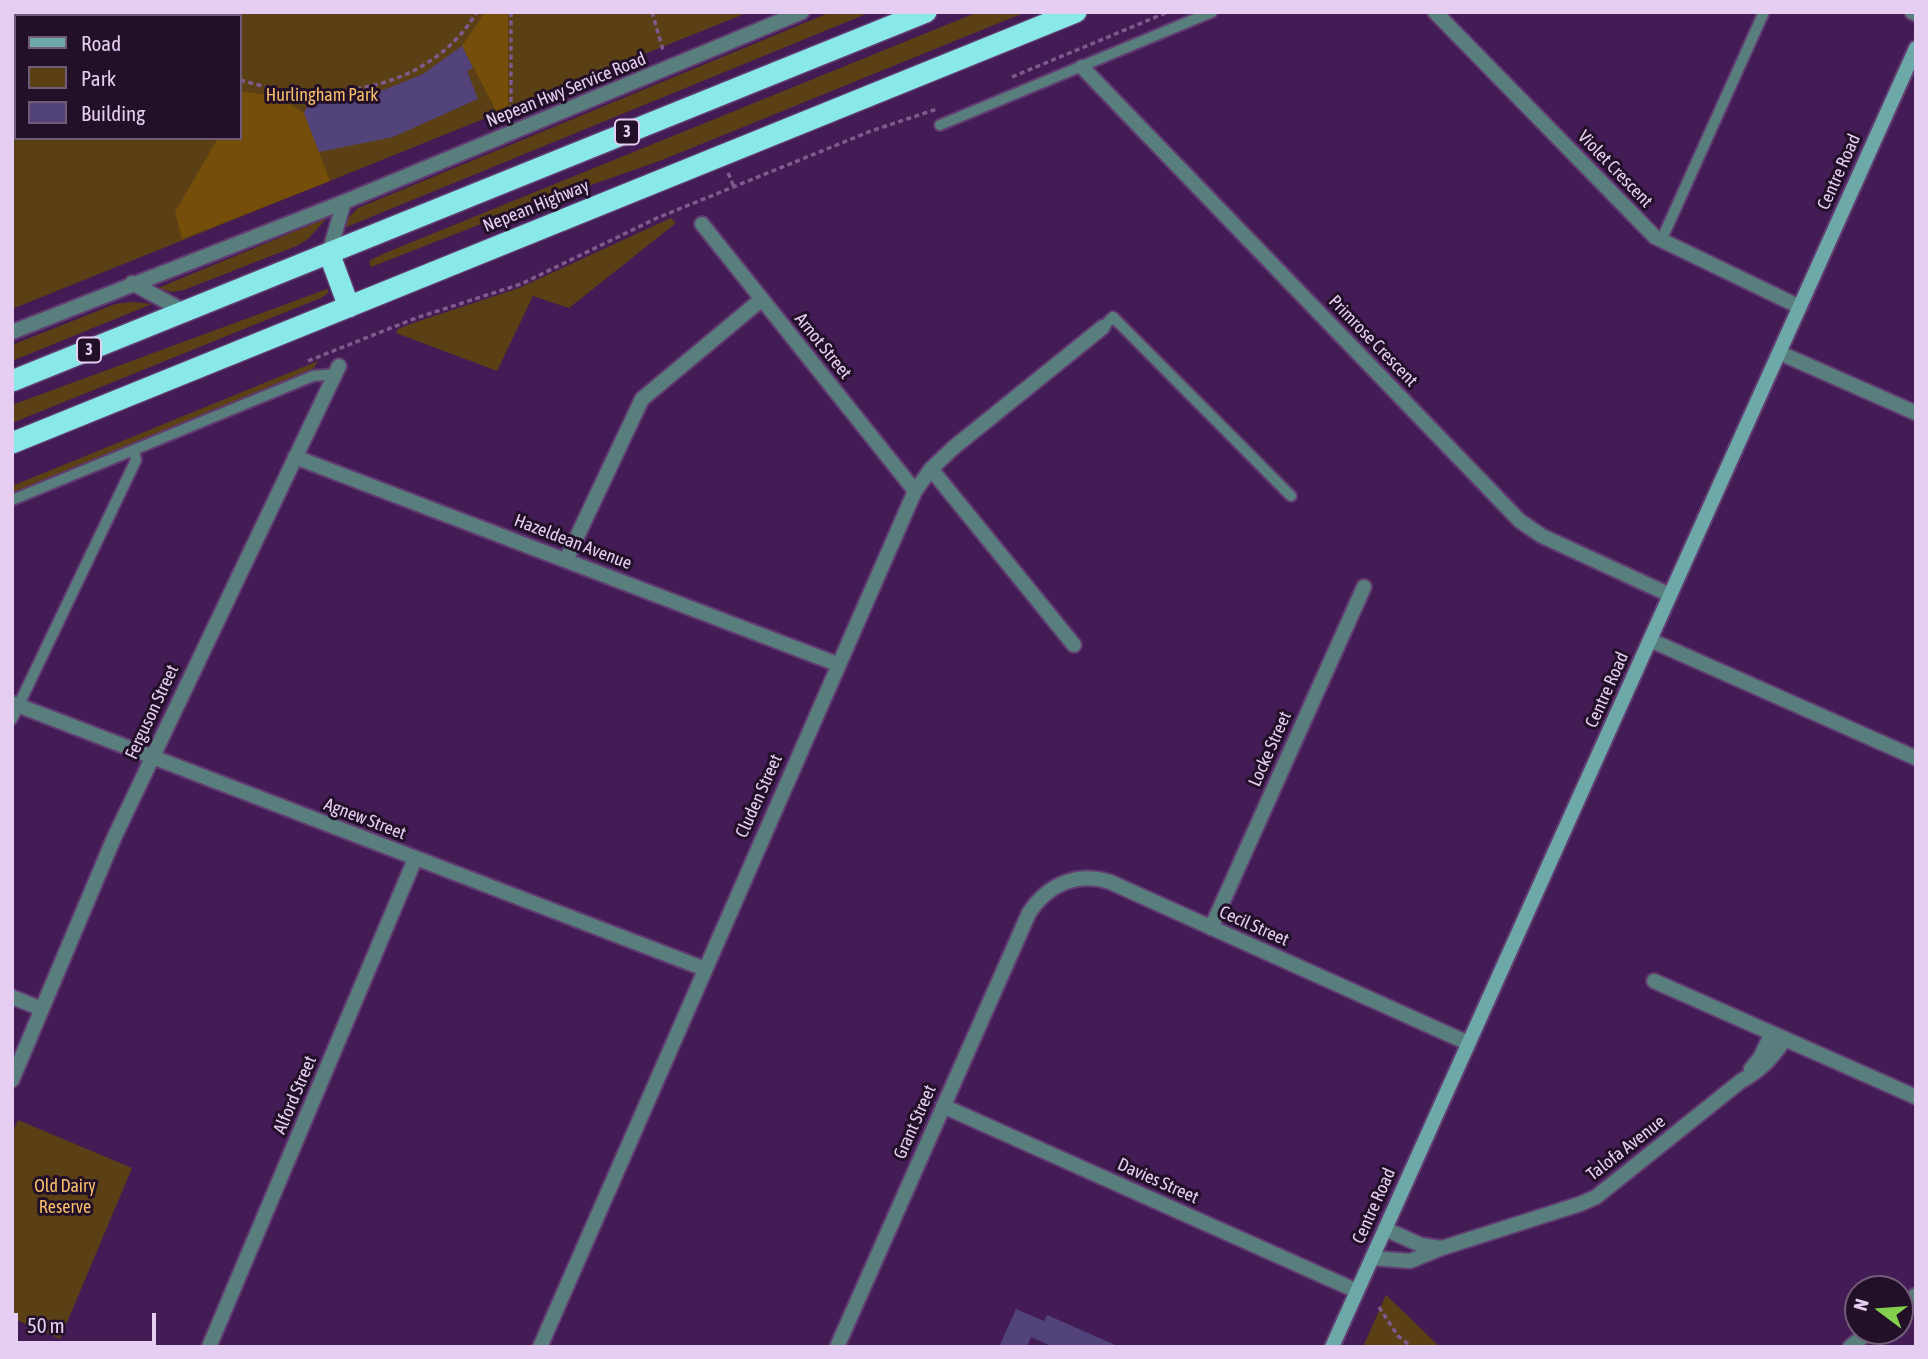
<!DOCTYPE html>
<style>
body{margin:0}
#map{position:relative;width:1928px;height:1359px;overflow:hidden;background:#441c55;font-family:"Asap Condensed",sans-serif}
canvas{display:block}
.frame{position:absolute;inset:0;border:14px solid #e5cef1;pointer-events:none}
.legend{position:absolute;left:14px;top:14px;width:228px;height:126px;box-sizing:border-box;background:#221029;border:2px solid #705c79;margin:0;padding:9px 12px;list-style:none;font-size:21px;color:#e5cef1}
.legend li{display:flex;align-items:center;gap:14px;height:35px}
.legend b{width:35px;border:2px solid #705c79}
.north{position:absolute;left:1844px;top:1275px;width:70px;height:70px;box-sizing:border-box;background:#221029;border:2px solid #705c79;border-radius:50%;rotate:286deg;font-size:19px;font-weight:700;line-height:28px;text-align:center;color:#e5cef1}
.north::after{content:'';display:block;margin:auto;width:24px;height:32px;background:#83d04f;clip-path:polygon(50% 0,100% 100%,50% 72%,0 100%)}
.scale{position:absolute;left:14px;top:1313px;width:142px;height:32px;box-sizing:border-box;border:4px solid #e5cef1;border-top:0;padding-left:9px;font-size:21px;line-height:24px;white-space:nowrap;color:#e5cef1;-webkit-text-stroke:5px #221029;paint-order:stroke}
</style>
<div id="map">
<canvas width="1928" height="1359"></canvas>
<div class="frame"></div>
<ul class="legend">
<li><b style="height:9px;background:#6da9a9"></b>Road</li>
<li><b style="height:19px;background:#5b3f15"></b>Park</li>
<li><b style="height:19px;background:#52437b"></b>Building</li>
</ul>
<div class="north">N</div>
<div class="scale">50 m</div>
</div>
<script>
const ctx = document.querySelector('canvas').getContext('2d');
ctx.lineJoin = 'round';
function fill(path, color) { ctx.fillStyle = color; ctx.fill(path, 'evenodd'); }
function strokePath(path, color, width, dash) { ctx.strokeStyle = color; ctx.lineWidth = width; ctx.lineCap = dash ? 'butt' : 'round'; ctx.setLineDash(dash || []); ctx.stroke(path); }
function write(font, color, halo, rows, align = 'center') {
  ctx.font = font + ' "Asap Condensed",sans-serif'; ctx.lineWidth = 6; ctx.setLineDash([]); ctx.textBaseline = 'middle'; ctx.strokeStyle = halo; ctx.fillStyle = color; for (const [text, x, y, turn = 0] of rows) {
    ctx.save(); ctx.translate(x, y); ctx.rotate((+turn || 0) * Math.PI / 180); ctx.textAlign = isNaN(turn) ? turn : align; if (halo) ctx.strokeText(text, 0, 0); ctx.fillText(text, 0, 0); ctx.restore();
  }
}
const green = new Path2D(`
 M 12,12 L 749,12 L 12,309 ZM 16,16 L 240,16 L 240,138 L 16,138 Z
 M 831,12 L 871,12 L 344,228 L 349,217 L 358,208 Z
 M 978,12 L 1026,12 L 662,160 L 481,224 L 371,267 L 369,261 L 385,253 Z
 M 327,218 L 309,238 L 299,245 L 184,290 L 172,292 L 158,288 Z
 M 671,218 L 676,223 L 569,308 L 533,296 L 497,371 L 396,333 L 398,329 L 413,323 L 519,288 Z
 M 327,289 L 329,292 L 323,297 L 12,423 L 12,405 Z
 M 132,302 L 152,304 L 12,361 L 12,345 L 115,304 Z
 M 318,361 L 309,375 L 12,499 L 12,486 Z
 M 18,1120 L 132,1168 L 60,1339 L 12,1318 L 12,1134 Z
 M 1386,1295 L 1440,1347 L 1363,1347 Z`);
const forest = new Path2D(`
 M 485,12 L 508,12 L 508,110 L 498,114 L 462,46 Z
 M 240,91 L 277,96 L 304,113 L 330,181 L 182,239 L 175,212 L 218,138 L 240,138 Z`);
const building = new Path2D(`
 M 462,46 L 473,68 L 467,71 L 478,99 L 393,137 L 319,152 L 304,113 L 312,96 L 354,97 L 386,89 L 423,74 Z
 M 1016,1309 L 1044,1321 L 1047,1315 L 1120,1347 L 1053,1347 L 1031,1337 L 1027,1347 L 999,1347 Z`);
const path = new Path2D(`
 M 132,12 L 135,16
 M 511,12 L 511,115
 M 652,12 L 663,50
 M 1012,77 L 1168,12
 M 240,80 L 266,87 L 270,91 C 280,93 286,90 296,91 C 367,96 438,76 477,12
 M 728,173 L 734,187
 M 308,361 L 416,318 L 521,284 L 657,218 L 871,131 L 937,109
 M 1379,1307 L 1398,1336 L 1412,1347`);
const lane = new Path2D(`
 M 940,125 L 1212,12
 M 1661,241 L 1764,12
 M 1103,327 L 1113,317 L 1291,496
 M 12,500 L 313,376 L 334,374
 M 12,719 L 136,460 L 134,450`);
const street = new Path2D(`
 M 1435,12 L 1655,237 L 1800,307
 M 1912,12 L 1916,14
 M 1082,67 L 1520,521 L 1542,536 L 1670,595
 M 702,224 L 915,491
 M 329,253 L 344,202
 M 132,283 L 184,311
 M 12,332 L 344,202 L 802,12
 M 1780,353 L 1916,413
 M 295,457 L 837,664
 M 931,469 L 1074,645
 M 566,560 L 642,399 L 762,299
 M 1650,640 L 1916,758
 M 12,703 L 705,969
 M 1211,928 L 1364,587
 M 1654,981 L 1916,1097
 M 12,997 L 42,1009
 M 1751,1069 L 1760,1058 L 1772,1033
 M 12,1080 L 114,838 L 339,366
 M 943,1106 L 1357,1291
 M 1385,1229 L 1421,1245 L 1441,1248
 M 1372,1258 L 1410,1261 L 1442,1248 L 1580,1204 L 1596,1197 L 1741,1081 C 1761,1070 1772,1058 1785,1039
 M 1900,1307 L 1916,1295
 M 209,1347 L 415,859
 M 540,1347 L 915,491 L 931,469 L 953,448 L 1103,327
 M 837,1347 L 1029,913 C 1047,885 1077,871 1110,882 L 1468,1043
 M 1850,1347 L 1870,1331`);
const secondary = new Path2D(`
 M 1332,1347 L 1916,48`);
const highway = new Path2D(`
 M 329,253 L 349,307
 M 12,381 L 926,12
 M 12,443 L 1076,12`);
const shields = [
 [627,132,24],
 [89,350,24]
];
const shieldNames = [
 ["3",627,132],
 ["3",89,350]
];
const streetNames = [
 ["Nepean Hwy Service Road",566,90,-22],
 ["Violet Crescent",1615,169,46],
 ["Centre Road",1839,172,-66],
 ["Nepean Highway",536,206,-22],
 ["Primrose Crescent",1373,341,46],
 ["Arnot Street",823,346,51],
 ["Hazeldean Avenue",573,542,21],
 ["Centre Road",1607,690,-66],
 ["Ferguson Street",152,712,-65],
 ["Locke Street",1270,749,-66],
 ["Cluden Street",759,796,-66],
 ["Agnew Street",365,819,21],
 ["Cecil Street",1254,926,24],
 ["Alford Street",295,1095,-67],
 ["Grant Street",915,1122,-66],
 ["Talofa Avenue",1626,1148,-38],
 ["Davies Street",1158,1181,24],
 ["Centre Road",1374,1206,-66]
];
const parkNames = [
 ["Hurlingham Park",322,95],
 ["Old Dairy",65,1186],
 ["Reserve",65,1207]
];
fill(green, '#5b3f15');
fill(forest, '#754e0a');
fill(building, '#52437b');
strokePath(lane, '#613c71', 14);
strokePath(street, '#613c71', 18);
strokePath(secondary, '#613c71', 18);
strokePath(highway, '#613c71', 24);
strokePath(path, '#7d5b8c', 3.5, [5, 3.5]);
strokePath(lane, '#597e7e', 10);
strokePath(street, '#597e7e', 14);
strokePath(secondary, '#6da9a9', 14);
strokePath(highway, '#88e9e8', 21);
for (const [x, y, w] of shields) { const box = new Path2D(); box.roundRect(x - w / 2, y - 12.5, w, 25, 5); ctx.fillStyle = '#221029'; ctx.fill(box); strokePath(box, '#e5cef1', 2); }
write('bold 16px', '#e5cef1', null, shieldNames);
write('18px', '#e5cef1', '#221029', streetNames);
write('18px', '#f8be69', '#221029', parkNames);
</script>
